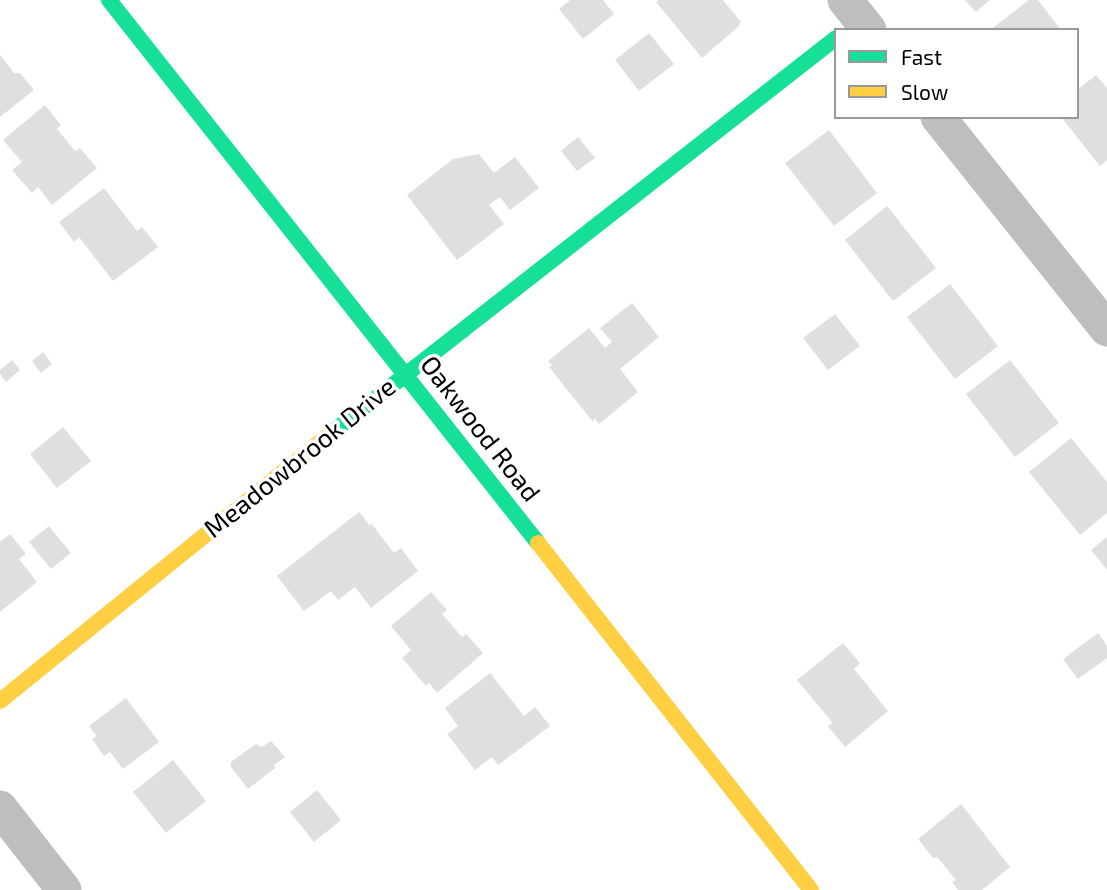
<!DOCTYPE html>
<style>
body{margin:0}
#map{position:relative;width:1107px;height:890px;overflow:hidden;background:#fff;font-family:"Exo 2",sans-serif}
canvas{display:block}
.legend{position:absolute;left:834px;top:28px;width:245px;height:91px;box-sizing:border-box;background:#fff;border:2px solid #999;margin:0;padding:9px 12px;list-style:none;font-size:21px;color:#000}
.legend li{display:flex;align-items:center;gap:14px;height:35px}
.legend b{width:35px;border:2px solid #999}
</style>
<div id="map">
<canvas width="1107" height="890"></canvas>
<ul class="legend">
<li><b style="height:9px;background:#16e098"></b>Fast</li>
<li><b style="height:9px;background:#ffcf43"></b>Slow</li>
</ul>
</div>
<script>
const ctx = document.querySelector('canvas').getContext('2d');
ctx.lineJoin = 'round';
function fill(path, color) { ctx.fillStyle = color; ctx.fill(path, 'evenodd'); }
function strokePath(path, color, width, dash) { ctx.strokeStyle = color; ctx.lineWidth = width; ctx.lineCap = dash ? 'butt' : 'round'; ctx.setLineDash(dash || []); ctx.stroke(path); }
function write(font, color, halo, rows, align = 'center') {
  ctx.font = font + ' "Exo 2",sans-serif'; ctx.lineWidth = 7; ctx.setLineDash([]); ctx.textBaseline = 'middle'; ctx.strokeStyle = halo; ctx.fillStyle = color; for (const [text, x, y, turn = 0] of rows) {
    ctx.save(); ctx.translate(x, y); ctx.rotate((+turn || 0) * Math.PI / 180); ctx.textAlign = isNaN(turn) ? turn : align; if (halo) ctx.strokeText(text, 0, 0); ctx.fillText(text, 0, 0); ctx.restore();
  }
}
const building = new Path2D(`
 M 570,0 L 603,0 L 614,14 L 583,39 L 559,9 Z
 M 659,0 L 723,0 L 741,22 L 738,27 L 702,58 L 656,2 Z
 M 965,0 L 990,0 L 976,12 Z
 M 1029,0 L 1038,0 L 1061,30 L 990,30 Z
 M 649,33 L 674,64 L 639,91 L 615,60 Z
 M 0,55 L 14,73 L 20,73 L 34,90 L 0,117 Z
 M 1096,75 L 1107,88 L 1107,160 L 1100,166 L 1061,117 L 1077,117 L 1077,90 Z
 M 45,105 L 61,125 L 57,129 L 75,151 L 80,148 L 97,168 L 52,205 L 38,187 L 32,193 L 12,170 L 22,162 L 3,140 Z
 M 829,130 L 877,193 L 834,226 L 785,163 Z
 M 578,137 L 595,158 L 577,171 L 561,151 Z
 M 479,154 L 494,173 L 515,157 L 539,188 L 510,210 L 500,197 L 489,205 L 504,224 L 457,260 L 407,195 L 453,159 Z
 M 104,188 L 137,231 L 142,227 L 158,247 L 113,281 L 79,237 L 74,242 L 59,222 Z
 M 887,206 L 936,268 L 893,301 L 845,240 Z
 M 950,284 L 998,346 L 955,379 L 907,317 Z
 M 632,303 L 659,337 L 620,369 L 638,392 L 599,424 L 594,418 L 593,422 L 549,367 L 552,365 L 548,361 L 589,328 L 605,348 L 612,342 L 600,328 Z
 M 835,314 L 860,346 L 828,370 L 803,338 Z
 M 43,352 L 52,364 L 41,373 L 32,361 Z
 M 12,360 L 20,370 L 6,382 L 0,374 L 0,370 Z
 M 1010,360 L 1059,423 L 1015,457 L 966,394 Z
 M 63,427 L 91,461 L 57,488 L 30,454 Z
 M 1071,438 L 1107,482 L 1107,513 L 1080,535 L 1029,472 Z
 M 359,512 L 370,526 L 371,523 L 394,553 L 401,548 L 418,571 L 371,608 L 355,587 L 338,600 L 331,591 L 304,611 L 277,576 Z
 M 49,526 L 71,553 L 51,569 L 29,542 Z
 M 10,534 L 26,554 L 19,559 L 37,582 L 0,612 L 0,542 Z
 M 1107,537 L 1107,570 L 1091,550 Z
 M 431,592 L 447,610 L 442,614 L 462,637 L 466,634 L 483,653 L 437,693 L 429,683 L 426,686 L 402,658 L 411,650 L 391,626 Z
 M 1098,633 L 1107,646 L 1107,658 L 1078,679 L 1063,659 Z
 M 843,643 L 860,663 L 854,669 L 888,711 L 845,747 L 828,726 L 833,723 L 797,680 Z
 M 490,673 L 524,716 L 535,707 L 550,726 L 498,765 L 492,757 L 475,770 L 447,734 L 458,726 L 445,708 Z
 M 126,698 L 159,742 L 123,769 L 110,752 L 104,756 L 92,739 L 97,736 L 89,726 Z
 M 271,741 L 285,757 L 274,765 L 275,768 L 248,789 L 231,767 L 231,762 L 256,744 L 262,747 Z
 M 173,760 L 206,801 L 166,833 L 133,792 Z
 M 317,790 L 341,820 L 314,842 L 290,812 Z
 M 961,804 L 1010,867 L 982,890 L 958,890 L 952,882 L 956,880 L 937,857 L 933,858 L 918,839 Z`);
const street = new Path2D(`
 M 845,0 L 869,30
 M 938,117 L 1107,329
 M 0,808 L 64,890`);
const fast = new Path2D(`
 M 109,0 L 538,543
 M 330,434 L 836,38`);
const slow = new Path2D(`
 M 538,543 L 811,890
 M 0,701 L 330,434`);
const streetNames = [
 ["Oakwood Road",480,429,52],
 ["Meadowbrook Drive",300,458,-39]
];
fill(building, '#dfdfdf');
strokePath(street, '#bebebe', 35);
strokePath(fast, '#16e098', 16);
strokePath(slow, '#ffcf43', 16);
write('26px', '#000', '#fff', streetNames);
</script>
